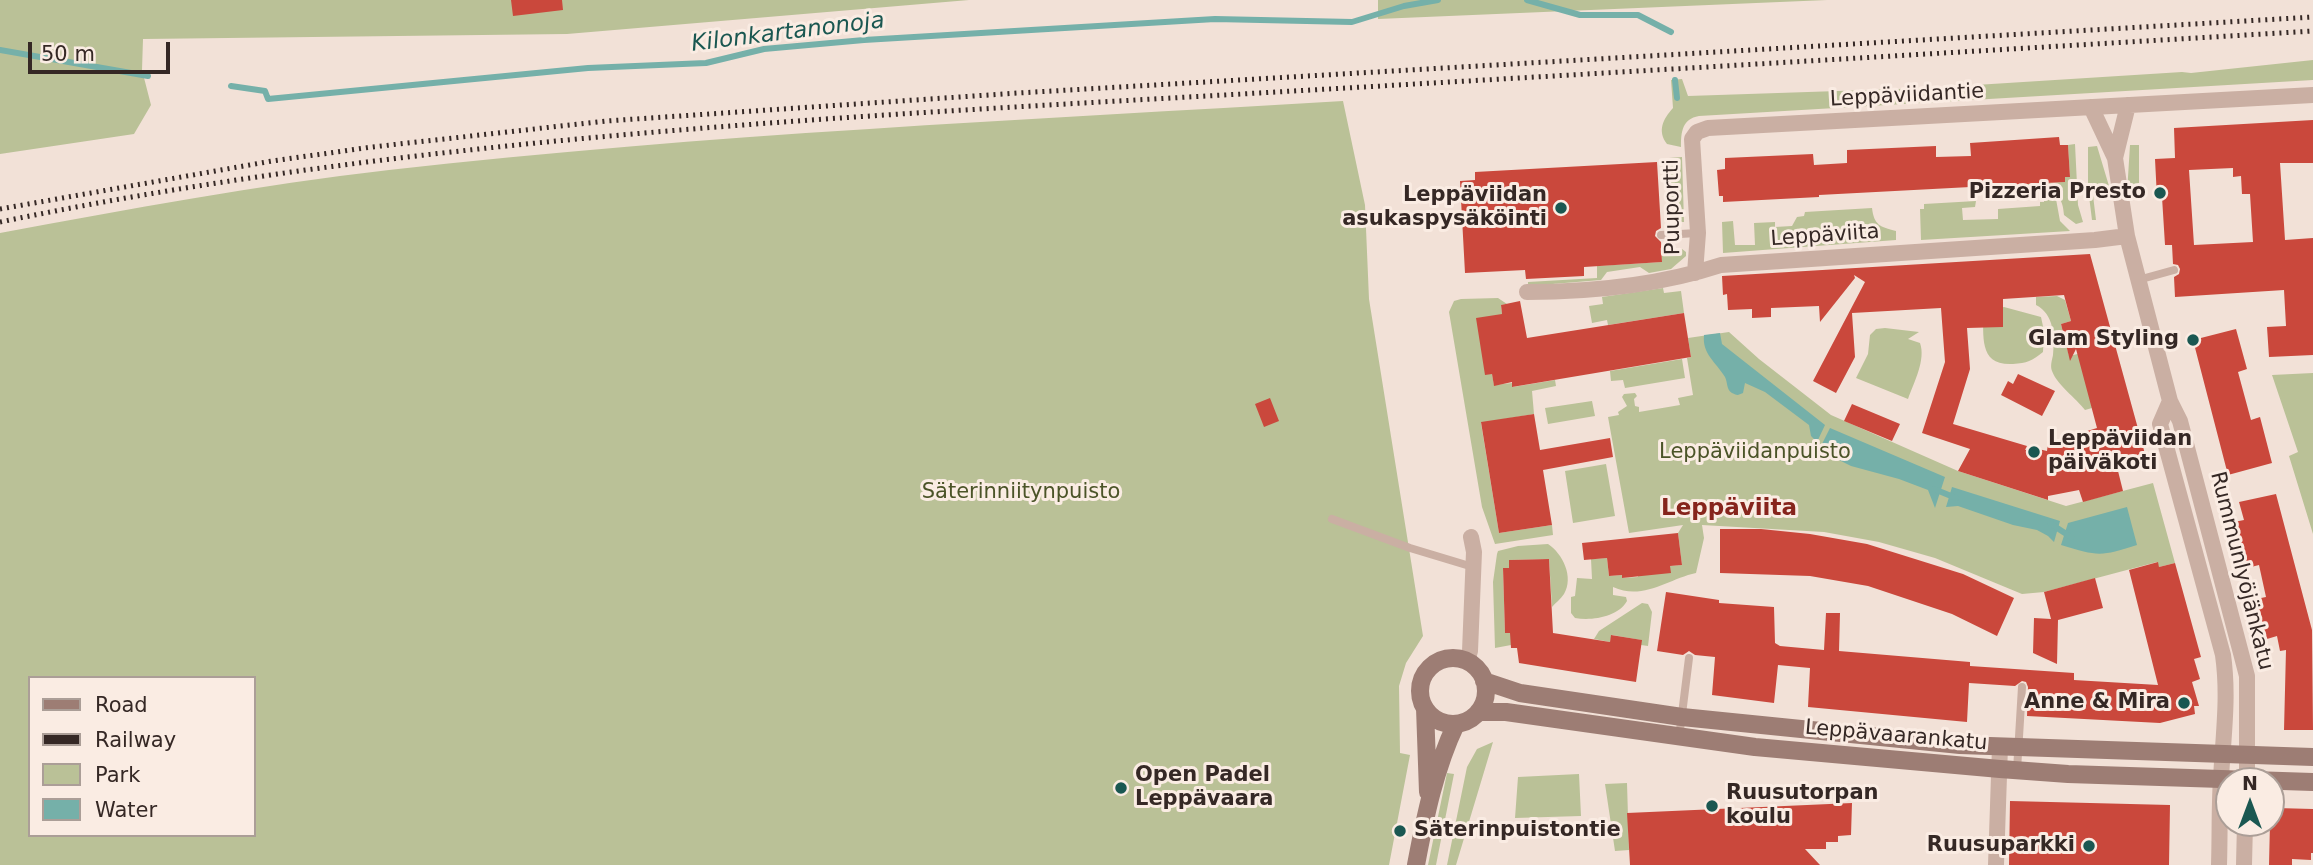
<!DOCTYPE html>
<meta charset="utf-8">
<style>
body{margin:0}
#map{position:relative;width:2313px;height:865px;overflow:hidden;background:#f2e1d7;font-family:"DejaVu Sans",sans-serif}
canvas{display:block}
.legend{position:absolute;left:28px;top:676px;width:228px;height:161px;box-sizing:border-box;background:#faece3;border:2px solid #ab9e97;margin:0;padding:9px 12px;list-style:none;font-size:21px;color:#352825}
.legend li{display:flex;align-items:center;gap:14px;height:35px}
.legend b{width:35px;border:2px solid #ab9e97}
.north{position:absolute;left:2215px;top:767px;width:70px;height:70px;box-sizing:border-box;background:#faece3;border:2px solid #ab9e97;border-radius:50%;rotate:0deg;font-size:19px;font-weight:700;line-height:28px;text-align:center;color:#352825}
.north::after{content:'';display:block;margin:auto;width:24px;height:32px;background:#1a5751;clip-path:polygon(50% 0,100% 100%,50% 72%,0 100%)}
.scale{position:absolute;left:28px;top:42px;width:142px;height:32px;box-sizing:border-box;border:4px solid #352825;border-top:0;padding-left:9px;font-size:21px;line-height:24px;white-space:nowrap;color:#352825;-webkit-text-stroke:5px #faece3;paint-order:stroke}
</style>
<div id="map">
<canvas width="2313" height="865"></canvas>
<ul class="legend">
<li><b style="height:9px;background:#9d7d74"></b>Road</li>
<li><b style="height:9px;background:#352825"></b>Railway</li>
<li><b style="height:19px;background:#bac197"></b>Park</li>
<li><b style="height:19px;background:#75b0a9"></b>Water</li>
</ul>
<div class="north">N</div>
<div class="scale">50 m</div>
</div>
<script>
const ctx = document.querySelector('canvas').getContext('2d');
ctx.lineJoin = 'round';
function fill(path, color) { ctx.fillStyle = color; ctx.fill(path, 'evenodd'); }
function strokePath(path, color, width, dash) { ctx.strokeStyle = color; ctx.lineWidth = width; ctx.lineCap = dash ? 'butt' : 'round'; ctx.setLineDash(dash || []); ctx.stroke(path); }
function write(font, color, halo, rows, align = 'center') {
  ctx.font = font + ' "DejaVu Sans",sans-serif'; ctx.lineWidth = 6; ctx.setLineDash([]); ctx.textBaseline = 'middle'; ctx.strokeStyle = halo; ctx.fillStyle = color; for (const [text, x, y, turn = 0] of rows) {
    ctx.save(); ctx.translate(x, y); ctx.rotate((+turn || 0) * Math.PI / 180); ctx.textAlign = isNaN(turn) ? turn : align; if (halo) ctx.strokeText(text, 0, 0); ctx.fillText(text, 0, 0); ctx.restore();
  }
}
const green = new Path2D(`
 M 0,0 L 969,0 L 567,34 L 143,39 L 142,70 L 151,105 L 134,134 L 0,154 Z
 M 1378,0 L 1827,0 L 1378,19 Z
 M 2313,60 L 2313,80 L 1699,116 C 1682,119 1681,132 1681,147 L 1667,144 C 1657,131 1663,119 1673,108 L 1671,80 L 1682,79 L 1688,96 L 1928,88 L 2182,72 L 2191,73 Z
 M 1343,101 L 1365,205 L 1369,299 L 1423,636 L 1406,663 L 1399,686 L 1400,753 L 1410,755 L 1389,865 L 0,865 L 0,233 C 129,209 258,185 389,170 C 706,134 1025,120 1343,101 ZM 30,678 L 254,678 L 254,835 L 30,835 Z
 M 2075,144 L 2078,205 L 2083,222 L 2076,224 L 2064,215 C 2063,203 2061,195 2048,192 L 2047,188 L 2027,189 L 2027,184 L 2065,182 L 2065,177 L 2070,177 L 2068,145 Z
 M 2130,145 L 2139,145 L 2139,193 L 2127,193 Z
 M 2097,146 L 2109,186 L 2092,187 L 2096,220 L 2092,220 L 2088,188 L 2088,147 Z
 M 1682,157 L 1684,222 L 1671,222 L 1669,158 Z
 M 2044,197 L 2056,199 L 2060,221 L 2070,231 L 1921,240 L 1920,209 L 1924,209 L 1924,204 L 1976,201 L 1975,207 L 1962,208 L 1963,220 L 1998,219 L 1998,209 L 2040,206 L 2040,202 L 2044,202 Z
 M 1872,208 C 1874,225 1880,227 1896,231 L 1896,240 L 1723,253 L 1722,222 L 1733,221 L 1735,245 L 1755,245 L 1754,223 L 1775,222 L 1775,227 L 1792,226 L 1797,217 L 1804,216 L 1805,212 Z
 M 1682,249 L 1686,252 L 1686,256 L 1671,269 L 1649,273 L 1640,267 L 1607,272 L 1601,280 L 1528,286 L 1528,282 L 1597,278 L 1597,266 L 1662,262 L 1662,250 Z
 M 1663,288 L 1664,293 L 1681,291 L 1684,313 L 1608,325 L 1607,320 L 1592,323 L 1589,306 L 1603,304 L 1602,297 Z
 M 2057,296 L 2065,300 L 2071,321 L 2061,324 L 2069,356 L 2086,352 L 2092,408 L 2085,410 C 2076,398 2057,385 2052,371 C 2050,366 2052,360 2053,355 C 2055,337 2054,314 2036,305 L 2036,297 Z
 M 1498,298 L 1507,304 L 1501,305 L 1502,314 L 1492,374 L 1494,385 L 1512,383 L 1513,387 L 1555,380 L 1556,386 L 1532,391 L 1534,414 L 1481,423 L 1499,533 L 1552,525 L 1553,535 L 1495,544 L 1482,507 L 1449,312 L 1454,301 L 1461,299 Z
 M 2004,307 L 2041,317 L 2044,331 L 2043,352 C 2032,361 2027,363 2013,364 C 1978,366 1984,336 1983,311 Z
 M 1885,328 L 1919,332 L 1908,339 L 1920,343 C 1926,360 1914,382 1908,399 L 1856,378 L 1868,354 L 1870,335 L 1876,329 Z
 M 1729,332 L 1759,359 L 1831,415 L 1958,471 L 2066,506 L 2153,483 L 2175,563 L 2159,567 L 2157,562 L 2044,592 L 2022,594 L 1935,558 L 1879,542 L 1824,532 L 1702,525 L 1704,538 L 1696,573 C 1668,579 1643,601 1613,587 L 1613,595 L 1626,597 L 1627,601 C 1618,617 1592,621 1575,618 L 1571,613 L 1571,597 L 1575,596 L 1577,578 L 1592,579 L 1591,559 L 1607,558 L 1609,576 L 1622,575 L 1622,578 L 1638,577 L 1638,571 L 1670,571 L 1670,566 L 1682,565 L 1678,533 L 1683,525 L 1629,533 L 1608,417 L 1619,415 L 1618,412 L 1627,406 L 1622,397 L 1624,394 L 1635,393 L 1637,396 L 1634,399 L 1635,406 L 1639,407 L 1639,412 L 1680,405 L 1678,398 L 1693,395 L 1687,358 L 1691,357 L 1688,338 Z
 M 1682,359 L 1685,378 L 1625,388 L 1623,380 L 1611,381 L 1610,371 Z
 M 2313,373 L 2313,534 L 2289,456 L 2298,452 L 2272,375 Z
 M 1592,401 L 1595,416 L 1548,424 L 1545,408 Z
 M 1606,464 L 1615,516 L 1573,523 L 1565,471 Z
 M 1548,544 C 1563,554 1574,577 1564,594 C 1561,599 1555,603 1552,607 L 1549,559 L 1509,560 L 1509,568 L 1503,568 L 1505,633 L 1511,633 L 1511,645 L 1495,648 L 1493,582 L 1497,554 L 1498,551 L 1518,546 Z
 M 1642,603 L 1648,604 L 1652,612 L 1648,646 L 1641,645 L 1641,640 L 1612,635 L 1610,642 L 1594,639 L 1599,631 Z
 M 1493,742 L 1456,865 L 1447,865 L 1467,767 L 1477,749 Z
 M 1447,773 L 1454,774 L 1436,865 L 1428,865 Z
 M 1579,774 L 1581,816 L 1515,818 L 1518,777 Z
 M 1627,783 L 1629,850 L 1615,851 L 1605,784 Z`);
const water = new Path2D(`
 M 1720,333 L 1722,344 L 1825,425 L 1817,442 L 1811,436 L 1809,425 L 1765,392 L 1745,383 L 1743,393 C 1738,395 1738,396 1732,393 C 1726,389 1728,383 1725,377 C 1716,362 1702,354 1704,335 Z
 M 1830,428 L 1945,477 L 1935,508 L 1928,490 L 1899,479 L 1851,466 L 1819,450 Z
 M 1952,487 L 2060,521 L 2054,542 L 2048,536 L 2037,530 L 2013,525 L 1958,506 L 1946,507 Z
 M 2127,507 L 2137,545 C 2100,557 2098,556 2061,545 L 2068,523 Z`);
const stream = new Path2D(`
 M 1527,0 L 1580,15 L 1638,15 L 1671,32
 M 0,50 L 148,76
 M 1675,80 L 1677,98
 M 231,86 L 265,91 L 268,99 L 588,68 L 706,63 L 764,49 L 864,40 L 1215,19 L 1352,22 L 1404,6 L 1438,0
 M 1934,489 L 1956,498
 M 2051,524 L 2071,537`);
const building = new Path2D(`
 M 511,0 L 562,0 L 563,10 L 513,16 Z
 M 2313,120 L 2313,163 L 2280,163 L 2285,240 L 2313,238 L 2313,355 L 2269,357 L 2267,327 L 2286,326 L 2284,290 L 2175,297 L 2174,277 L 2179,274 L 2180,269 L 2178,265 L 2173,264 L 2172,245 L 2165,245 L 2162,197 L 2157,198 L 2155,159 L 2175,158 L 2174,128 ZM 2233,168 L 2233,177 L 2241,176 L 2242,194 L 2250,194 L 2253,242 L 2194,245 L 2189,170 Z
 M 2059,137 L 2060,145 L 2068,145 L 2070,177 L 2065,177 L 2065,182 L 1819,195 L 1819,197 L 1723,202 L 1723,196 L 1719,196 L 1717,170 L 1725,169 L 1725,158 L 1813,154 L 1814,165 L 1847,163 L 1847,150 L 1936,146 L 1936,157 L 1971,156 L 1970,143 Z
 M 1657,162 L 1661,228 L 1656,231 L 1655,236 L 1661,242 L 1662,262 L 1584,267 L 1584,276 L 1526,279 L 1525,270 L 1465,273 L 1460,181 L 1475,180 L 1475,172 Z
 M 2090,254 L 2145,454 L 2116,463 L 2123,491 L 2083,502 L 2079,490 L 2048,496 L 2048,500 L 1958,471 L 1970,449 L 1922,433 L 1945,362 L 1941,308 L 1852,313 L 1855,357 L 1836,393 L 1813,381 L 1865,282 L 1854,275 L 1855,278 L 1820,322 L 1819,306 L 1771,308 L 1771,317 L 1752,318 L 1752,309 L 1728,310 L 1727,294 L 1723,295 L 1722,276 ZM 2064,295 L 2071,321 L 2061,324 L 2070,361 L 2076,349 L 2097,428 L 2048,443 L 2047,451 L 2034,448 L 2025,450 L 2027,446 L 1953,424 L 1970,369 L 1967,328 L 2003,327 L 2003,299 Z
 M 1520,301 L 1527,338 L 1684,313 L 1691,357 L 1512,387 L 1512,382 L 1494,386 L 1492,374 L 1485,375 L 1476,318 L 1502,314 L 1501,305 Z
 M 2236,329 L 2247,369 L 2238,372 L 2251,420 L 2260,417 L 2272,463 L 2228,475 L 2193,340 Z
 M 2018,374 L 2055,391 L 2042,416 L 2001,395 L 2008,381 L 2013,384 Z
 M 1270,398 L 1279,421 L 1264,427 L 1255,404 Z
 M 1852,404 L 1900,424 L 1892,441 L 1844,421 Z
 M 1534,414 L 1540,450 L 1610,438 L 1613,457 L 1543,470 L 1552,525 L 1499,533 L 1481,422 Z
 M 2276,494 L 2312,630 L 2313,730 L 2284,730 L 2286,650 L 2280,651 L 2277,636 L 2267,639 L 2256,599 L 2266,597 L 2259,565 L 2247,568 L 2234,522 L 2244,520 L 2239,502 Z
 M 1720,529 L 1761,529 L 1810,534 L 1867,544 L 1963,574 L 2014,598 L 1997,636 L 1952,614 L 1868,586 L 1810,576 L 1720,573 Z
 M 1678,533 L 1682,565 L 1670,566 L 1671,573 L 1622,578 L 1622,575 L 1609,576 L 1607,558 L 1584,560 L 1582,543 Z
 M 1549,559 L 1553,633 L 1610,642 L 1611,635 L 1642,640 L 1636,682 L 1519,663 L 1517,648 L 1511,648 L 1510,633 L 1505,633 L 1503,568 L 1509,568 L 1509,560 Z
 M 2158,562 L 2159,567 L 2175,563 L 2201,657 L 2194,659 L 2200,679 L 2192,682 L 2199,706 L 2194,706 L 2195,714 L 2160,723 L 2027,716 L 2028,687 L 2026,682 L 2022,681 L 2015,686 L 1969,683 L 1967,722 L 1808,707 L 1810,668 L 1778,665 L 1774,703 L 1712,695 L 1715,657 L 1695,655 L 1689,651 L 1683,655 L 1657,651 L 1666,592 L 1719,600 L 1719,603 L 1774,607 L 1775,643 L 1780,646 L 1824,650 L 1826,613 L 1840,613 L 1839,651 L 1970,662 L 1970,666 L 2074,673 L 2074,680 L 2158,685 L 2129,570 Z
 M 2095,578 L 2103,608 L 2058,620 L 2057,664 L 2033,653 L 2034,618 L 2051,619 L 2044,592 Z
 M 2010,801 L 2170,805 L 2169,865 L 2009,865 Z
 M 1852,803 L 1851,835 L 1838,836 L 1838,842 L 1826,842 L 1826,849 L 1805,849 L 1820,865 L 1630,865 L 1627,813 Z
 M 2276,808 L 2313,809 L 2313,853 L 2311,853 L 2311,860 L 2292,859 L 2292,865 L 2269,865 L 2270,823 L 2276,823 Z`);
const service = new Path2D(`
 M 1661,235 L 1698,233
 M 2138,280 L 2174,270
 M 1332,519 L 1410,548 L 1473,567
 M 1679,738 L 1689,658
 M 2017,770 L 2022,687`);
const minor = new Path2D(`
 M 2091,107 L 2115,158 L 2127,236 L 2170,401 L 2180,421 L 2247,676 L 2247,781
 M 2115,158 L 2128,105
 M 1695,273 L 1698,233 L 1692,139 L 1697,132 L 1708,128 L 2313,95
 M 1527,292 C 1591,292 1660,285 1721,265 L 2095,240 L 2127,236
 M 2170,401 L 2160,424 L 2223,655 C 2229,697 2223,737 2221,779 C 2219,807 2220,836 2219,865
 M 1467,661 L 1470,651 L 1474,552 L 1471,537
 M 1996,865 L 2000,746
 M 2244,865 L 2245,823`);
const secondary = new Path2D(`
 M1420 691a33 33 0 1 1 66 0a33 33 0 1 1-66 0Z
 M 1484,681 L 1520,693 L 1682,717 L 1960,745 L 2313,757
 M 1425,708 L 1428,792
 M 1478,712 L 1506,712 L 1755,747 L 2000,769 L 2068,774 L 2313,782
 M 1416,865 C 1425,817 1435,768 1456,724`);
const rail = new Path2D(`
 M 0,209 L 272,161 L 372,147 L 606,121 L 1018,93 L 2313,17
 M 0,222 C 397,140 802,119 1206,96 C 1575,75 1944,53 2313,31`);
const markers = [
 [2160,193,7,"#1a5751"],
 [1561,208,7,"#1a5751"],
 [2193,340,7,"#1a5751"],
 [2034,452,7,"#1a5751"],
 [2184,703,7,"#1a5751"],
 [1121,788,7,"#1a5751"],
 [1712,806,7,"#1a5751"],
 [1400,831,7,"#1a5751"],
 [2089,846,7,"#1a5751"]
];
const streetNames = [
 ["Leppäviidantie",1907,96,-3],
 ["Puuportti",1673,207,-91],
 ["Leppäviita",1825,236,-4],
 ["Rummunlyöjänkatu",2241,571,76],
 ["Leppävaarankatu",1896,736,5]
];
const poiNames = [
 ["Pizzeria Presto",2146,193],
 ["Leppäviidan",1547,196],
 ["asukaspysäköinti",1547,220],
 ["Glam Styling",2179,340],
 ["Leppäviidan",2048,440,"left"],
 ["päiväkoti",2048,464,"left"],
 ["Anne & Mira",2170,703],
 ["Open Padel",1135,776,"left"],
 ["Leppävaara",1135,800,"left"],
 ["Ruusutorpan",1726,794,"left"],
 ["koulu",1726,818,"left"],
 ["Säterinpuistontie",1414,831,"left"],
 ["Ruusuparkki",2075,846]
];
const parkNames = [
 ["Leppäviidanpuisto",1755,453],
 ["Säterinniitynpuisto",1021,493]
];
const waterNames = [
 ["Kilonkartanonoja",788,33,-7]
];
const neighbourhoodNames = [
 ["Leppäviita",1729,509]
];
fill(green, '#bac197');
fill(water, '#75b0a9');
strokePath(stream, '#75b0a9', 6);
fill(building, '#ca483c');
strokePath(service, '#caafa3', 8);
strokePath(minor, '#caafa3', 16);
strokePath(secondary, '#9d7d74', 18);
strokePath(rail, '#352825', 5, [2, 5]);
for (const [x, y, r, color] of markers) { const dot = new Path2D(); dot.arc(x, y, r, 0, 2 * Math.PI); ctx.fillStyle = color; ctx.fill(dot); strokePath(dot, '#faece3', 2.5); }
write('21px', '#352825', '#faece3', streetNames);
write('bold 21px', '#352825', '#faece3', poiNames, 'right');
write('21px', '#4b5428', '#faece3', parkNames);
write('italic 23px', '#1a5751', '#faece3', waterNames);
write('bold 23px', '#86241c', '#faece3', neighbourhoodNames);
</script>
